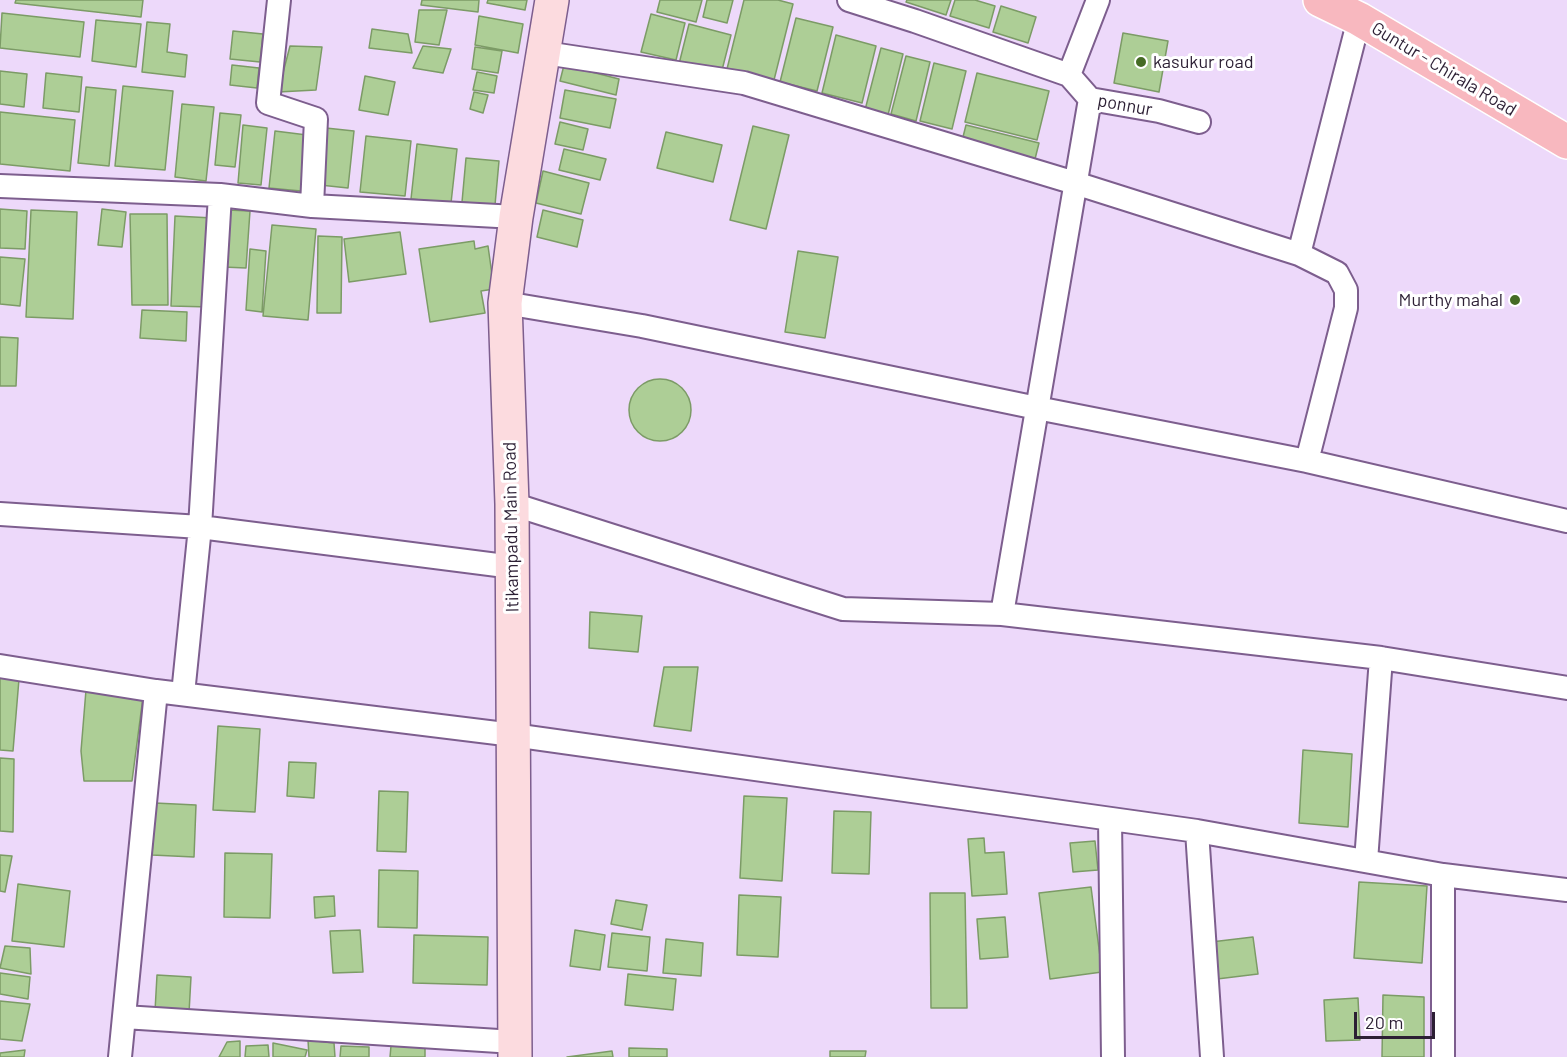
<!DOCTYPE html>
<style>
body{margin:0}
#map{position:relative;width:1567px;height:1057px;overflow:hidden;background:#edd9fa;font-family:Barlow,sans-serif}
canvas{display:block}
.scale{position:absolute;left:1354px;top:1012px;width:81px;height:27px;box-sizing:border-box;border:3px solid #2c1f34;border-top:0;padding-left:8px;font-size:18px;line-height:21px;white-space:nowrap;color:#2c1f34;-webkit-text-stroke:4px #fff;paint-order:stroke}
</style>
<div id="map">
<canvas width="1567" height="1057"></canvas>
<div class="scale">20 m</div>
</div>
<script>
const ctx = document.querySelector('canvas').getContext('2d');
ctx.lineJoin = 'round';
function fill(path, color) { ctx.fillStyle = color; ctx.fill(path, 'evenodd'); }
function strokePath(path, color, width, dash) { ctx.strokeStyle = color; ctx.lineWidth = width; ctx.lineCap = dash ? 'butt' : 'round'; ctx.setLineDash(dash || []); ctx.stroke(path); }
function write(font, color, halo, rows, align = 'center') {
  ctx.font = font + ' Barlow,sans-serif'; ctx.lineWidth = 6; ctx.setLineDash([]); ctx.textBaseline = 'middle'; ctx.strokeStyle = halo; ctx.fillStyle = color; for (const [text, x, y, turn = 0] of rows) {
    ctx.save(); ctx.translate(x, y); ctx.rotate((+turn || 0) * Math.PI / 180); ctx.textAlign = isNaN(turn) ? turn : align; if (halo) ctx.strokeText(text, 0, 0); ctx.fillText(text, 0, 0); ctx.restore();
  }
}
const building = new Path2D(`
 M 16,0 L 143,0 L 141,17 L 15,3 Z
 M 422,0 L 479,0 L 478,12 L 421,5 Z
 M 488,0 L 527,0 L 525,10 L 487,3 Z
 M 660,0 L 702,0 L 696,22 L 657,12 Z
 M 707,0 L 733,0 L 727,23 L 703,17 Z
 M 744,0 L 778,0 L 793,4 L 774,80 L 727,69 Z
 M 907,0 L 951,0 L 946,15 L 906,2 Z
 M 955,0 L 975,0 L 995,6 L 989,28 L 950,16 Z
 M 1001,6 L 1036,17 L 1028,43 L 993,32 Z
 M 419,10 L 447,10 L 439,45 L 415,42 Z
 M 2,13 L 84,22 L 80,57 L 0,48 Z
 M 651,14 L 685,23 L 676,60 L 641,52 Z
 M 479,16 L 523,24 L 518,53 L 475,45 Z
 M 796,18 L 833,27 L 817,91 L 780,82 Z
 M 96,20 L 141,24 L 136,67 L 92,61 Z
 M 147,22 L 170,24 L 167,52 L 187,55 L 185,77 L 142,72 Z
 M 689,24 L 731,35 L 721,74 L 679,64 Z
 M 372,29 L 408,34 L 412,53 L 369,48 Z
 M 233,31 L 263,34 L 260,62 L 230,59 Z
 M 1123,33 L 1168,41 L 1159,92 L 1114,83 Z
 M 836,35 L 876,46 L 862,103 L 822,93 Z
 M 290,46 L 322,47 L 316,90 L 278,92 Z
 M 423,46 L 451,49 L 443,73 L 413,68 Z
 M 475,47 L 502,51 L 498,73 L 472,69 Z
 M 881,48 L 903,54 L 888,115 L 865,110 Z
 M 906,56 L 930,62 L 916,121 L 891,114 Z
 M 934,63 L 966,71 L 952,129 L 920,121 Z
 M 232,65 L 259,68 L 257,88 L 230,85 Z
 M 564,65 L 619,79 L 616,95 L 560,81 Z
 M 0,71 L 27,74 L 24,107 L 0,104 Z
 M 477,72 L 497,76 L 494,93 L 473,90 Z
 M 46,73 L 82,77 L 79,112 L 43,108 Z
 M 977,73 L 1049,91 L 1037,140 L 965,122 Z
 M 365,76 L 395,82 L 388,115 L 359,110 Z
 M 123,86 L 173,91 L 165,170 L 115,166 Z
 M 86,87 L 116,90 L 109,166 L 78,163 Z
 M 565,90 L 616,99 L 610,128 L 560,118 Z
 M 474,92 L 488,95 L 483,113 L 470,109 Z
 M 182,104 L 214,107 L 206,181 L 175,177 Z
 M 0,112 L 75,120 L 70,171 L 0,164 Z
 M 220,113 L 241,115 L 235,167 L 215,165 Z
 M 560,122 L 588,129 L 583,150 L 555,144 Z
 M 243,125 L 267,128 L 261,185 L 238,183 Z
 M 966,125 L 1039,143 L 1034,163 L 961,145 Z
 M 753,126 L 789,135 L 766,229 L 730,220 Z
 M 326,128 L 354,131 L 348,188 L 320,185 Z
 M 275,131 L 307,135 L 301,191 L 269,188 Z
 M 666,132 L 722,145 L 713,182 L 657,168 Z
 M 366,136 L 411,141 L 405,196 L 360,192 Z
 M 417,144 L 457,149 L 451,203 L 411,199 Z
 M 564,149 L 606,159 L 600,180 L 559,170 Z
 M 466,158 L 499,161 L 495,205 L 462,202 Z
 M 543,171 L 589,183 L 581,214 L 536,203 Z
 M 0,209 L 27,211 L 25,249 L 0,248 Z
 M 102,209 L 126,212 L 122,247 L 98,245 Z
 M 31,210 L 77,212 L 73,319 L 26,317 Z
 M 228,210 L 250,211 L 246,268 L 223,267 Z
 M 543,210 L 583,220 L 577,247 L 537,237 Z
 M 130,214 L 167,214 L 168,305 L 132,305 Z
 M 175,216 L 213,218 L 210,307 L 171,306 Z
 M 272,225 L 316,229 L 308,320 L 263,316 Z
 M 400,232 L 406,274 L 349,282 L 344,239 Z
 M 318,236 L 342,237 L 341,313 L 317,313 Z
 M 474,241 L 475,249 L 488,246 L 494,289 L 481,291 L 485,313 L 430,322 L 419,249 Z
 M 250,249 L 266,251 L 262,312 L 246,310 Z
 M 798,251 L 838,257 L 825,338 L 785,332 Z
 M 0,257 L 25,259 L 20,306 L 0,304 Z
 M 142,310 L 187,312 L 186,341 L 140,338 Z
 M 0,337 L 18,338 L 16,386 L 0,386 Z
 M629 410a31 31 0 1 1 62 0a31 31 0 1 1-62 0Z
 M 590,612 L 642,616 L 638,652 L 589,648 Z
 M 664,667 L 698,667 L 691,731 L 654,726 Z
 M 0,677 L 19,679 L 13,751 L 0,750 Z
 M 86,690 L 143,697 L 132,781 L 84,781 L 81,751 Z
 M 218,726 L 260,729 L 255,812 L 213,810 Z
 M 1303,750 L 1352,754 L 1348,827 L 1299,823 Z
 M 0,758 L 14,759 L 13,832 L 0,831 Z
 M 289,762 L 316,763 L 314,798 L 287,796 Z
 M 379,791 L 408,792 L 406,852 L 377,851 Z
 M 744,796 L 787,798 L 782,881 L 740,878 Z
 M 155,803 L 196,805 L 194,857 L 152,855 Z
 M 834,811 L 871,812 L 869,874 L 832,873 Z
 M 984,838 L 985,853 L 1004,852 L 1007,894 L 972,896 L 968,839 Z
 M 1095,841 L 1098,870 L 1073,872 L 1070,843 Z
 M 225,853 L 272,854 L 270,918 L 224,917 Z
 M 0,855 L 12,856 L 5,892 L 0,891 Z
 M 379,870 L 418,871 L 417,928 L 378,927 Z
 M 1359,882 L 1427,886 L 1422,963 L 1354,958 Z
 M 18,884 L 70,891 L 64,947 L 12,941 Z
 M 1091,887 L 1102,972 L 1050,979 L 1039,893 Z
 M 930,893 L 965,893 L 967,1008 L 931,1008 Z
 M 739,895 L 781,897 L 778,957 L 737,955 Z
 M 334,896 L 335,916 L 315,918 L 314,897 Z
 M 616,900 L 647,905 L 642,930 L 611,924 Z
 M 1005,917 L 1008,957 L 980,959 L 977,919 Z
 M 360,930 L 363,972 L 333,973 L 330,931 Z
 M 575,930 L 605,935 L 600,970 L 570,966 Z
 M 612,933 L 650,937 L 647,971 L 608,967 Z
 M 414,935 L 488,937 L 487,985 L 413,983 Z
 M 1253,937 L 1258,974 L 1217,979 L 1211,942 Z
 M 666,939 L 703,943 L 701,976 L 663,973 Z
 M 5,946 L 30,948 L 31,974 L 0,968 Z
 M 0,973 L 30,977 L 28,999 L 0,994 Z
 M 628,974 L 676,979 L 673,1010 L 625,1005 Z
 M 157,975 L 191,977 L 189,1013 L 155,1011 Z
 M 1383,995 L 1424,997 L 1424,1057 L 1382,1057 Z
 M 1358,998 L 1360,1040 L 1326,1041 L 1324,1000 Z
 M 0,1001 L 30,1004 L 22,1041 L 0,1039 Z
 M 308,1040 L 334,1043 L 335,1057 L 309,1057 Z
 M 240,1041 L 240,1057 L 219,1057 L 227,1042 Z
 M 273,1043 L 307,1050 L 305,1057 L 273,1057 Z
 M 268,1045 L 269,1057 L 245,1057 L 246,1046 Z
 M 341,1046 L 369,1047 L 369,1057 L 340,1057 Z
 M 391,1046 L 425,1046 L 425,1057 L 390,1057 Z
 M 629,1048 L 667,1049 L 667,1057 L 629,1057 Z
 M 25,1050 L 24,1057 L 0,1057 L 0,1053 Z
 M 612,1051 L 613,1057 L 567,1057 Z
 M 830,1051 L 866,1051 L 865,1057 L 830,1057 Z`);
const street = new Path2D(`
 M 279,0 L 268,103 L 316,119 L 312,206
 M 849,0 L 915,21 L 1069,75
 M 1098,0 L 1069,75 L 1090,99 L 1159,111 L 1199,122
 M 545,53 L 744,83 L 1075,183 L 1299,254 L 1337,273 L 1346,290 L 1346,308 L 1307,461
 M 0,186 L 220,195 L 312,206 L 516,217
 M 1299,254 L 1359,19
 M 505,303 L 642,326 L 1037,408 L 1307,461 L 1567,521
 M 512,504 L 843,609 L 1002,614 L 1381,658 L 1567,688
 M 0,514 L 200,527 L 513,567
 M 1002,614 L 1090,99
 M 0,666 L 156,691 L 513,735 L 1197,831 L 1443,875 L 1567,890
 M 183,694 L 200,527 L 220,195
 M 1110,819 L 1113,1057
 M 1197,831 L 1212,1057
 M 1366,861 L 1381,658
 M 1443,875 L 1443,1057
 M 124,1017 L 514,1042
 M 120,1057 L 156,691`);
const secondary = new Path2D(`
 M 515,1057 L 512,504 L 505,303 L 516,217 L 552,0`);
const primary = new Path2D(`
 M 1320,0 L 1359,19 L 1567,142`);
const markers = [
 [1141,62,6,"#456b25"],
 [1515,300,6,"#456b25"]
];
const poiNames = [
 ["kasukur road",1153,62],
 ["Murthy mahal",1503,300,"right"]
];
const streetNames = [
 ["Guntur - Chirala Road",1444,69,31],
 ["ponnur",1125,105,10],
 ["Itikampadu Main Road",511,527,-91]
];
fill(building, '#adce96');
strokePath(building, '#7c9b66', 1.5);
strokePath(street, '#7d5e8e', 26);
strokePath(secondary, '#7d5e8e', 36);
strokePath(primary, '#fff', 36);
strokePath(street, '#fff', 22);
strokePath(secondary, '#fcdbdf', 33);
strokePath(primary, '#f8b8bf', 33);
for (const [x, y, r, color] of markers) { const dot = new Path2D(); dot.arc(x, y, r, 0, 2 * Math.PI); ctx.fillStyle = color; ctx.fill(dot); strokePath(dot, '#fff', 2); }
write('18px', '#2c1f34', '#fff', poiNames, 'left');
write('18px', '#2c1f34', '#fff', streetNames);
</script>
